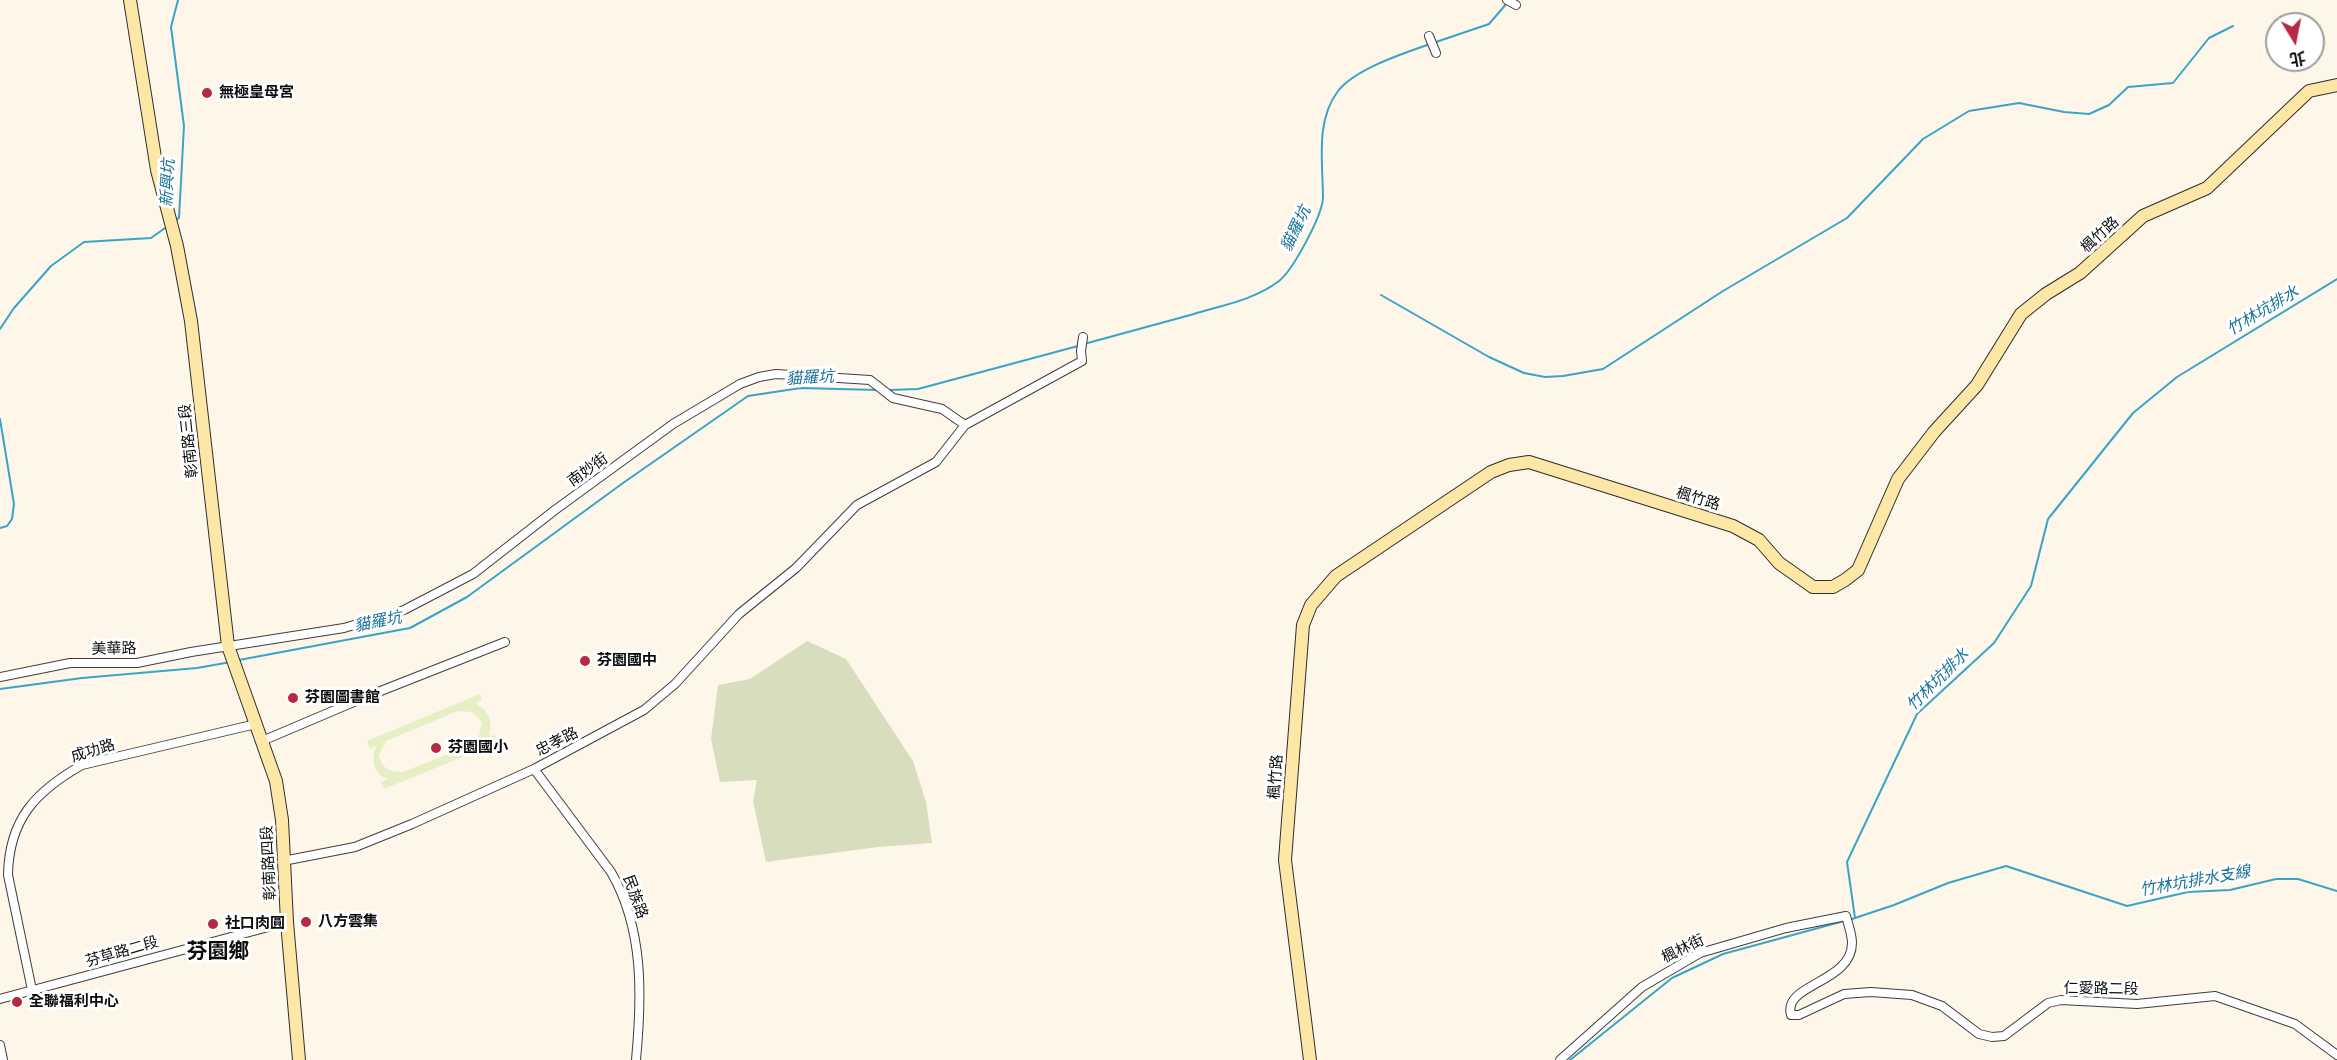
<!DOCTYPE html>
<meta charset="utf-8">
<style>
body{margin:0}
#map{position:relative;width:2337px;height:1060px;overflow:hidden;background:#fef7e9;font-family:"Roboto Serif","Noto Sans TC",serif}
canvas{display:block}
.north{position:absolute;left:2265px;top:12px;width:60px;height:60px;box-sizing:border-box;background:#fff;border:2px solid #9d9d9d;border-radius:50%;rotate:170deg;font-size:16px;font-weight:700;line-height:24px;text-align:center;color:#0b0b0b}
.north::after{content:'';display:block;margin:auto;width:21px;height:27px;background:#b62843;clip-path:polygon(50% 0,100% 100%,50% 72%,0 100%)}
</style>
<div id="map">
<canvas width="2337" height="1060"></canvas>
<div class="north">北</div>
</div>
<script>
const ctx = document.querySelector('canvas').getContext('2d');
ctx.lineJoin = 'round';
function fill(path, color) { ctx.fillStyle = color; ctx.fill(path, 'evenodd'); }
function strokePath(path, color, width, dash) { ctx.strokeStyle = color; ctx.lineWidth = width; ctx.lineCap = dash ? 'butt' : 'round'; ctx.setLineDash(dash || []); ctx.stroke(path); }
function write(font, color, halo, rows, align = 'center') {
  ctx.font = font + ' "Roboto Serif","Noto Sans TC",serif'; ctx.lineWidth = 6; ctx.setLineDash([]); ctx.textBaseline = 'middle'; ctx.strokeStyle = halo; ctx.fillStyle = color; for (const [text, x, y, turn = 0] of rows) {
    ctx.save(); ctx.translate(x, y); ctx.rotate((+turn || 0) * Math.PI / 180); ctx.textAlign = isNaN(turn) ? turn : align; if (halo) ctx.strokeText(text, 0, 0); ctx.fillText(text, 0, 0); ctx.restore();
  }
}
const cemetery = new Path2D(`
 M 807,641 L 846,659 L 913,761 L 926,802 L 932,843 L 878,847 L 766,862 L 753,801 L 757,780 L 720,782 L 711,739 L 718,685 L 750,679 Z`);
const pitch = new Path2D(`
 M 480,694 L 482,700 L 475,703 C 489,711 493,720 489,736 L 495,735 L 497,743 L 384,789 L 381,783 L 388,778 L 382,777 C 372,768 372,759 376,746 L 370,749 L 367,741 ZM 458,711 L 472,712 L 482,722 L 479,736 L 473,744 L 403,772 C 390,772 382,769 379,755 L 386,741 Z`);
const stream = new Path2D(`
 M 1436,42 L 1489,24 L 1507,3
 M 175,221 L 179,218 L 184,126 L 171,27 L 178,0
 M 1381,295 L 1489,357 L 1524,373 L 1545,377 L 1563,376 L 1603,369 L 1723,291 L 1847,218 L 1923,139 L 1969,111 L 2019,103 L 2064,112 L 2089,114 L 2109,105 L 2128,87 L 2173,83 L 2209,38 L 2233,26
 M 0,329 L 14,308 L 51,266 L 84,242 L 151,238 L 168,226
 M 1084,344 C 1121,334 1157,324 1194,314 C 1223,305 1254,300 1279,281 C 1293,270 1322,216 1323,198 C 1323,164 1315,121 1338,91 C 1355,69 1404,53 1430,44
 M 889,390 L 918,389 L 1078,346
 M 0,419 L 14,504 L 12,519 L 7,526 L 0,528
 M 239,660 L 410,628 L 467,597 L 623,483 L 748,396 L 801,388 L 877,390
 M 0,689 L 82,678 L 197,668 L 231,662
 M 1855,918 L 1847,862 L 1917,714 L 1994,643 L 2031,586 L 2048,519 L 2133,413 L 2177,377 L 2337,279
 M 1849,920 L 1894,905 L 1948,883 L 2006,866 L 2127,906 L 2188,892 L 2230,890 L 2276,879 L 2298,879 L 2337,891
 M 1570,1060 L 1672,978 L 1723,954 L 1844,921`);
const street = new Path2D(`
 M 1507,0 L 1516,5
 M 1429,36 L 1436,53
 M 0,677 L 70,663 L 137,663 L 191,652 L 344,628 L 404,610 L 473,574 L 555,510 L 673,424 L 740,384 L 759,377 L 776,374 L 870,380 L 893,398 L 942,409 L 965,425
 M 262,741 L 368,696 L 505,642
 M 534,769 L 611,872 C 644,929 642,996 636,1060
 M 283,861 L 355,847 L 412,824 L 534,769 L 644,710 L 675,684 L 739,614 L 796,568 L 857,505 L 936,462 L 965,425 L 1082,361 L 1081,351 L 1083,337
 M 32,990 L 8,875 C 9,819 36,791 82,765 L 256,724
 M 0,999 L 287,922
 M 0,1045 L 3,1060
 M 1560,1060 L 1642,987 L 1700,953 L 1786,928 L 1846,916 C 1848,924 1852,934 1852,943 C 1852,983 1782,984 1791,1015 L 1799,1015 L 1844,994 L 1871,992 L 1912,995 L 1942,1006 L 1979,1034 L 1992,1037 L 2004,1036 L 2048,1003 L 2061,1000 L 2137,1004 L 2215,996 L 2295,1024 L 2337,1055`);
const secondary = new Path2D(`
 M 130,0 L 157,170 L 177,246 L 191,321 L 228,646 L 276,781 L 282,820 L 287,922 L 299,1060
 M 1310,1060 L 1285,860 L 1303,625 L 1311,605 L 1336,576 L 1491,472 L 1509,465 L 1529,462 L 1733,526 L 1759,540 L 1779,563 L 1813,587 L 1833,587 L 1845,580 L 1858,570 L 1898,479 L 1934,432 L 1977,385 L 2021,314 L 2046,294 L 2080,273 L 2143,216 L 2207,188 L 2309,91 L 2337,85`);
const markers = [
 [207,93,6,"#b62843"],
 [585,661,6,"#b62843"],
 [293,698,6,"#b62843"],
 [436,748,6,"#b62843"],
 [306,922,6,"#b62843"],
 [213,924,6,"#b62843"],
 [17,1002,6,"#b62843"]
];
const poiNames = [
 ["無極皇母宮",219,93],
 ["芬園國中",597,661],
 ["芬園圖書館",305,698],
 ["芬園國小",448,748],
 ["八方雲集",318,922],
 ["社口肉圓",225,924],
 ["全聯福利中心",29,1002]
];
const streetNames = [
 ["楓竹路",2100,235,-42],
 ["彰南路三段",189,441,-96],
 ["南妙街",588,470,-36],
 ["楓竹路",1698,499,17],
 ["美華路",114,649,-1],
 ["忠孝路",557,742,-27],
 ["成功路",93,751,-17],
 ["楓竹路",1276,777,-86],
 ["彰南路四段",269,863,-93],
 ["民族路",635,897,70],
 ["楓林街",1683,949,-26],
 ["芬草路二段",122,952,-16],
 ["仁愛路二段",2101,989,1]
];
const waterNames = [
 ["新興坑",168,183,-87],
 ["貓羅坑",1296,229,-64],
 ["竹林坑排水",2263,311,-31],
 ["貓羅坑",810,378,-3],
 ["貓羅坑",378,622,-11],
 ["竹林坑排水",1938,680,-45],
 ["竹林坑排水支線",2195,881,-10]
];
const districtNames = [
 ["芬園鄉",218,952]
];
fill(cemetery, '#d8debd');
fill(pitch, '#e6eec6');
strokePath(stream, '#39a4c9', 2);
strokePath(street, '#3e3e3e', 10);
strokePath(secondary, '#2d2d2d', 14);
strokePath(street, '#fff', 8);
strokePath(secondary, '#fde7a6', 12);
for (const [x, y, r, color] of markers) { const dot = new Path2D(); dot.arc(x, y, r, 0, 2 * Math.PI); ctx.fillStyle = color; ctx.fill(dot); strokePath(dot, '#fff', 2); }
write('bold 15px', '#0b0b0b', '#fff', poiNames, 'left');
write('15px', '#0b0b0b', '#fff', streetNames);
write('italic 16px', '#197398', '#fff', waterNames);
write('bold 21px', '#0b0b0b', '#fff', districtNames);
</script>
